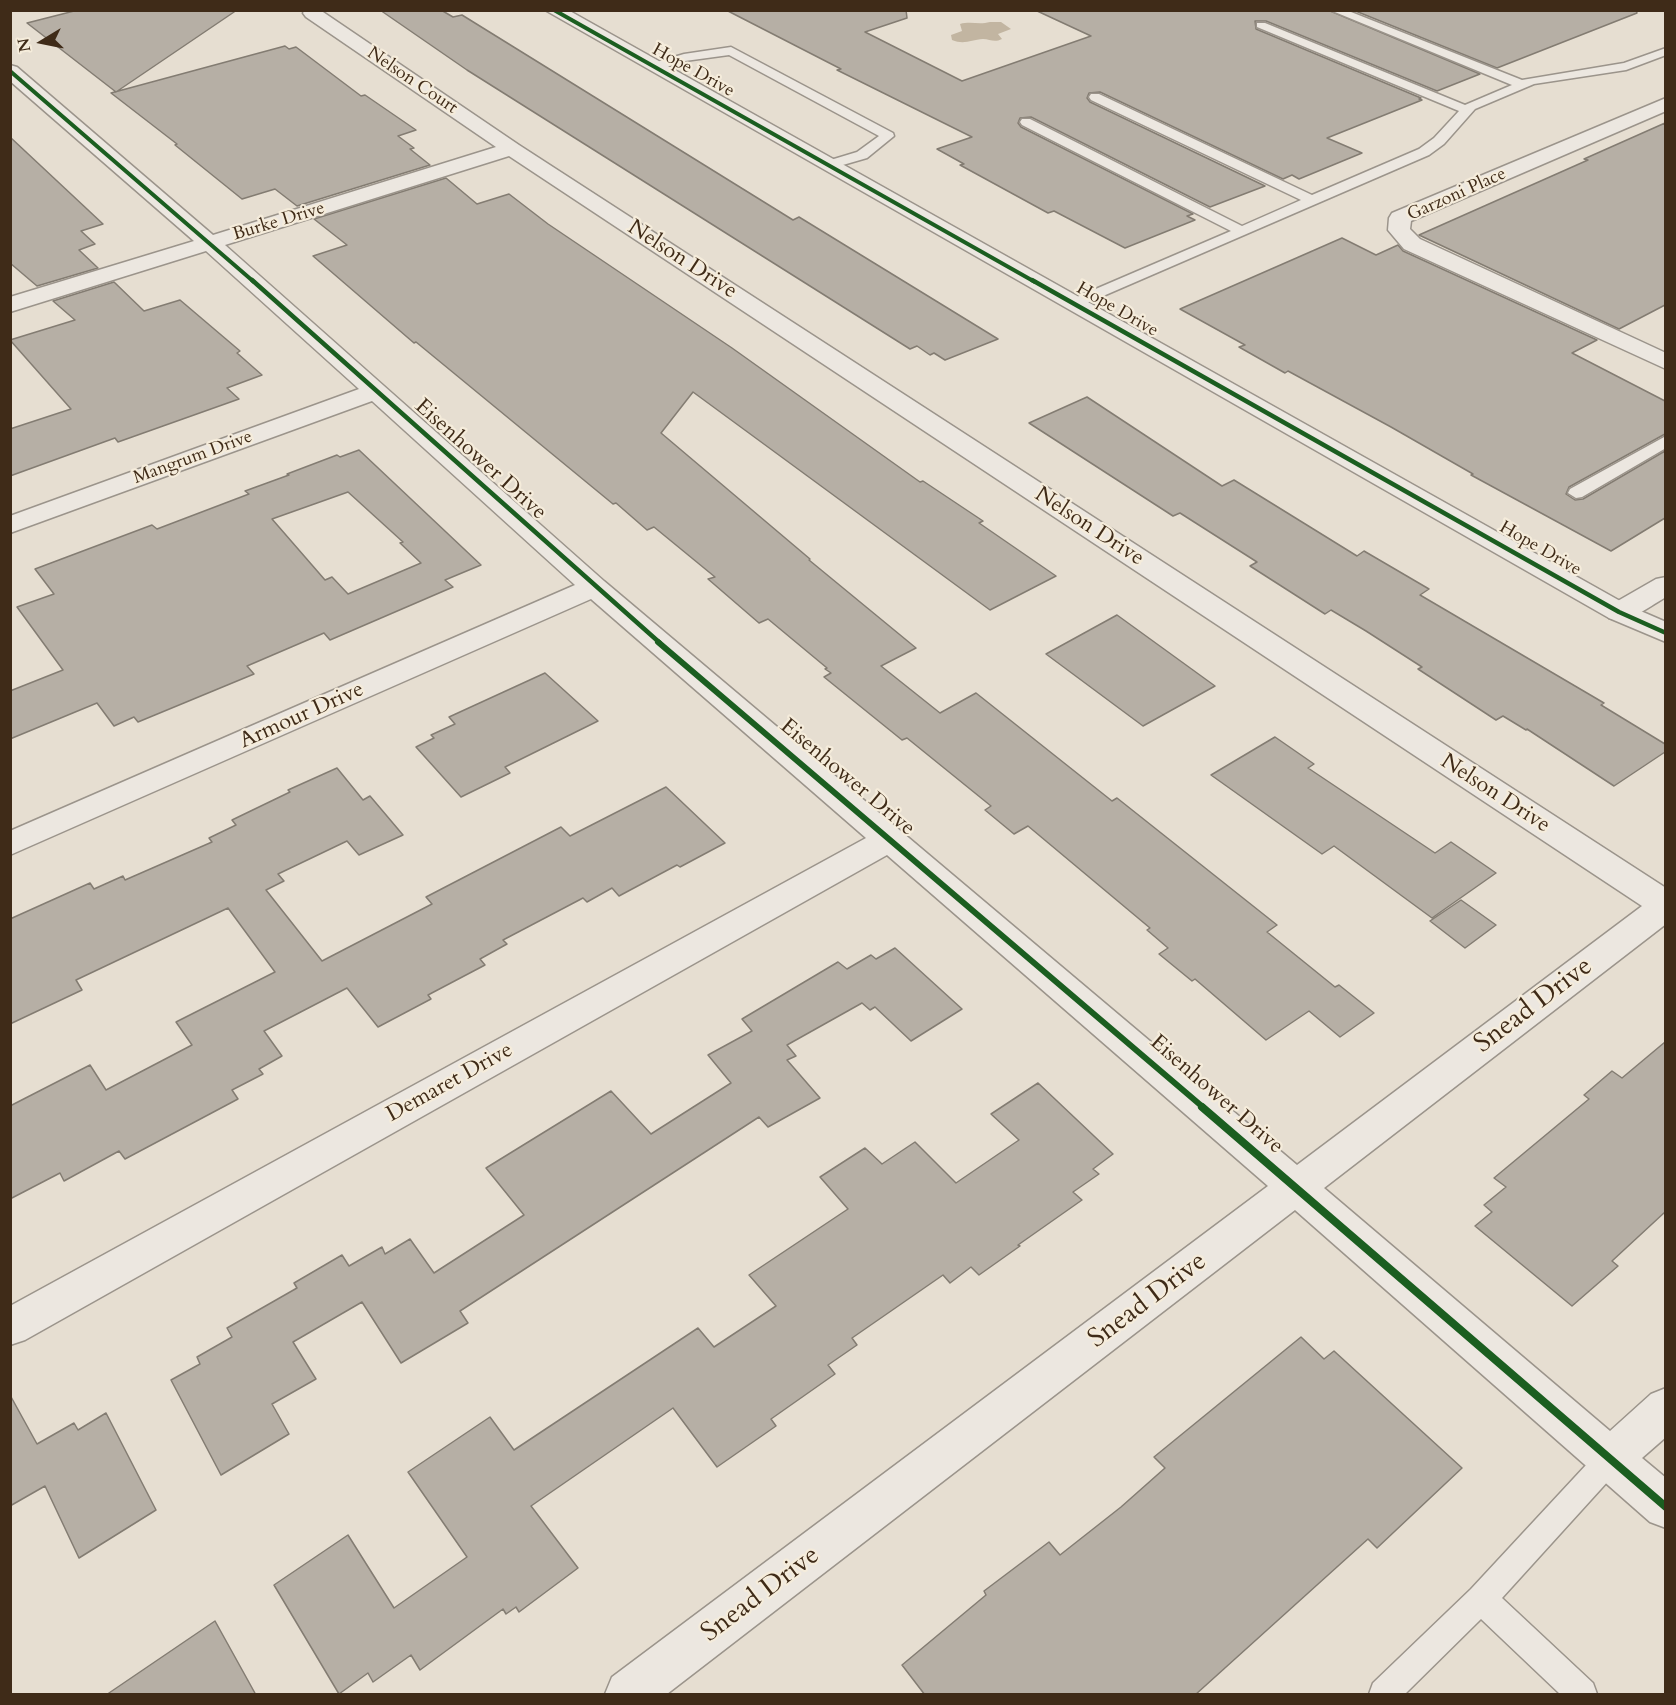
<!DOCTYPE html>
<style>
body{margin:0}
#map{position:relative;width:1676px;height:1705px;overflow:hidden;background:#e6ded1;font-family:Cardo,serif}
canvas{display:block}
.frame{position:absolute;inset:0;border:12px solid #3f2b18;pointer-events:none}
.north{position:absolute;left:12px;top:12px;width:60px;height:60px;-webkit-text-stroke:4px #f5ecdb;paint-order:stroke;rotate:260deg;font-size:16px;font-weight:700;line-height:24px;text-align:center;color:#3f2b18}
.north::after{content:'';display:block;margin:auto;width:21px;height:27px;background:#3f2b18;clip-path:polygon(50% 0,100% 100%,50% 72%,0 100%)}
</style>
<div id="map">
<canvas width="1676" height="1705"></canvas>
<div class="frame"></div>
<div class="north">N</div>
</div>
<script>
const ctx = document.querySelector('canvas').getContext('2d');
ctx.lineJoin = 'round';
function fill(path, color) { ctx.fillStyle = color; ctx.fill(path, 'evenodd'); }
function strokePath(path, color, width, dash) { ctx.strokeStyle = color; ctx.lineWidth = width; ctx.lineCap = dash ? 'butt' : 'round'; ctx.setLineDash(dash || []); ctx.stroke(path); }
function write(font, color, halo, rows, align = 'center') {
  ctx.font = font + ' Cardo,serif'; ctx.lineWidth = 4.5; ctx.setLineDash([]); ctx.textBaseline = 'middle'; ctx.strokeStyle = halo; ctx.fillStyle = color; for (const [text, x, y, turn = 0] of rows) {
    ctx.save(); ctx.translate(x, y); ctx.rotate((+turn || 0) * Math.PI / 180); ctx.textAlign = isNaN(turn) ? turn : align; if (halo) ctx.strokeText(text, 0, 0); ctx.fillText(text, 0, 0); ctx.restore();
  }
}
const water = new Path2D(`
 M 990,22 L 1001,22 L 1011,29 L 998,34 L 1002,39 C 994,43 990,39 983,39 C 971,40 964,45 952,40 L 951,35 L 962,31 L 960,24 C 971,21 979,25 990,22 Z`);
const building = new Path2D(`
 M 78,10 L 237,10 L 116,92 L 27,23 Z
 M 380,10 L 441,10 L 453,17 L 462,15 L 793,220 L 799,217 L 998,339 L 945,360 L 934,353 L 930,355 L 917,346 L 910,349 L 467,70 Z
 M 726,10 L 906,10 L 907,18 L 865,32 L 962,81 L 1091,36 L 1035,10 L 1328,10 L 1480,74 L 1437,91 L 1266,21 L 1255,21 L 1256,29 L 1421,98 L 1419,99 L 1422,100 L 1327,138 L 1362,153 L 1299,179 L 1292,175 L 1283,179 L 1100,92 L 1089,93 L 1087,98 L 1090,102 L 1265,186 L 1210,207 L 1031,117 L 1020,118 L 1018,123 L 1021,127 L 1193,214 L 1187,216 L 1195,220 L 1125,248 L 1054,211 L 1048,213 L 960,165 L 964,164 L 937,149 L 972,137 L 837,70 L 841,69 Z
 M 1353,10 L 1636,10 L 1637,13 L 1497,68 Z
 M 285,46 L 289,49 L 296,47 L 361,96 L 365,95 L 416,130 L 398,136 L 414,148 L 410,149 L 430,165 L 297,206 L 275,189 L 242,199 L 175,145 L 177,144 L 111,93 Z
 M 1665,123 L 1665,305 L 1619,329 L 1419,235 L 1588,160 L 1584,159 Z
 M 10,137 L 103,224 L 81,231 L 95,244 L 79,250 L 98,268 L 37,286 L 10,263 Z
 M 446,178 L 477,204 L 509,194 L 548,224 L 732,348 L 920,482 L 923,481 L 983,521 L 979,523 L 1056,576 L 990,610 L 693,392 L 661,433 L 810,559 L 809,560 L 916,648 L 881,666 L 940,713 L 976,693 L 1112,801 L 1117,798 L 1277,925 L 1267,932 L 1335,987 L 1339,985 L 1374,1013 L 1340,1037 L 1309,1011 L 1266,1040 L 1195,979 L 1192,981 L 1159,954 L 1168,948 L 1147,930 L 1150,928 L 1028,826 L 1014,834 L 985,810 L 991,806 L 907,738 L 902,740 L 824,677 L 831,673 L 825,669 L 827,668 L 768,619 L 759,623 L 708,579 L 715,577 L 654,527 L 647,530 L 616,503 L 613,504 L 416,342 L 414,343 L 313,256 L 347,245 L 314,219 Z
 M 1342,238 L 1376,255 L 1398,245 L 1403,251 L 1597,340 L 1572,353 L 1665,401 L 1665,434 L 1569,487 L 1566,494 L 1575,500 L 1583,499 L 1665,451 L 1665,518 L 1611,551 L 1471,475 L 1473,474 L 1391,427 L 1288,371 L 1285,373 L 1239,347 L 1245,345 L 1180,309 Z
 M 114,282 L 144,311 L 180,300 L 240,351 L 237,353 L 262,375 L 227,388 L 239,399 L 118,442 L 115,438 L 10,476 L 10,429 L 71,409 L 10,340 L 75,320 L 53,301 Z
 M 1087,397 L 1222,486 L 1234,480 L 1357,556 L 1364,551 L 1429,589 L 1420,595 L 1604,703 L 1601,705 L 1665,744 L 1665,752 L 1614,786 L 1527,729 L 1526,730 L 1503,716 L 1496,720 L 1418,669 L 1422,667 L 1366,631 L 1331,610 L 1325,614 L 1250,566 L 1257,562 L 1180,513 L 1173,516 L 1029,423 Z
 M 359,450 L 481,565 L 445,580 L 453,587 L 330,640 L 324,633 L 247,666 L 254,674 L 138,722 L 134,717 L 114,726 L 97,703 L 10,739 L 10,691 L 63,670 L 17,607 L 54,594 L 35,569 L 152,525 L 157,529 L 249,494 L 245,491 L 289,475 L 287,474 L 337,455 L 340,457 ZM 348,492 L 403,542 L 400,543 L 421,563 L 348,594 L 332,577 L 325,580 L 272,519 Z
 M 1117,615 L 1215,686 L 1143,726 L 1046,654 Z
 M 545,673 L 598,721 L 505,767 L 510,773 L 461,797 L 416,747 L 434,738 L 431,735 L 455,724 L 449,717 Z
 M 1275,737 L 1314,764 L 1308,768 L 1435,853 L 1451,842 L 1496,873 L 1432,918 L 1334,846 L 1322,854 L 1211,775 Z
 M 337,768 L 363,800 L 370,796 L 403,835 L 359,855 L 347,841 L 278,874 L 284,881 L 266,890 L 322,961 L 432,904 L 426,897 L 561,827 L 570,836 L 666,787 L 725,843 L 680,867 L 677,865 L 619,896 L 612,888 L 587,902 L 583,898 L 503,940 L 507,944 L 480,959 L 485,965 L 428,995 L 431,999 L 378,1027 L 347,988 L 264,1031 L 282,1056 L 259,1069 L 263,1074 L 232,1090 L 238,1099 L 125,1159 L 119,1151 L 64,1181 L 60,1173 L 10,1199 L 10,1106 L 90,1065 L 106,1090 L 192,1045 L 176,1022 L 275,972 L 228,908 L 76,980 L 82,990 L 10,1024 L 10,919 L 90,883 L 94,889 L 123,876 L 125,880 L 212,842 L 209,838 L 236,825 L 232,820 L 290,792 L 288,790 Z
 M 1461,900 L 1496,925 L 1465,948 L 1430,921 Z
 M 895,948 L 962,1009 L 911,1041 L 875,1007 L 870,1010 L 862,1003 L 787,1045 L 796,1056 L 787,1060 L 820,1098 L 768,1127 L 759,1117 L 460,1311 L 468,1323 L 401,1363 L 362,1302 L 293,1342 L 316,1379 L 272,1404 L 289,1434 L 221,1475 L 171,1380 L 200,1364 L 197,1357 L 232,1337 L 227,1328 L 297,1288 L 294,1283 L 342,1255 L 349,1266 L 382,1247 L 385,1254 L 410,1239 L 434,1273 L 524,1215 L 486,1168 L 611,1091 L 651,1134 L 731,1083 L 708,1055 L 752,1031 L 742,1019 L 838,962 L 847,969 L 871,955 L 876,959 Z
 M 1665,1042 L 1665,1212 L 1612,1261 L 1618,1266 L 1572,1306 L 1475,1226 L 1492,1212 L 1484,1205 L 1506,1187 L 1494,1178 L 1589,1099 L 1584,1095 L 1612,1071 L 1622,1078 Z
 M 1038,1083 L 1113,1154 L 1093,1169 L 1099,1174 L 1073,1192 L 1082,1200 L 1018,1245 L 1020,1246 L 979,1275 L 971,1267 L 950,1283 L 943,1275 L 852,1338 L 857,1345 L 828,1365 L 835,1374 L 771,1419 L 776,1426 L 717,1467 L 673,1408 L 531,1506 L 578,1568 L 519,1612 L 516,1607 L 506,1614 L 503,1609 L 420,1670 L 411,1655 L 373,1682 L 368,1673 L 339,1694 L 274,1585 L 348,1535 L 394,1608 L 467,1557 L 408,1472 L 490,1417 L 514,1450 L 698,1328 L 714,1347 L 776,1306 L 749,1275 L 848,1209 L 820,1177 L 865,1148 L 882,1164 L 915,1142 L 956,1183 L 1019,1140 L 991,1114 Z
 M 1301,1337 L 1324,1359 L 1334,1351 L 1462,1468 L 1377,1548 L 1368,1539 L 1195,1695 L 925,1695 L 902,1665 L 986,1595 L 984,1591 L 1049,1542 L 1060,1555 L 1121,1507 L 1165,1468 L 1154,1457 Z
 M 10,1395 L 37,1444 L 74,1423 L 78,1430 L 106,1413 L 156,1510 L 79,1558 L 45,1486 L 10,1506 Z
 M 215,1621 L 256,1695 L 106,1695 Z`);
const service = new Path2D(`
 M 1330,10 L 1346,10 L 1522,80 L 1624,63 L 1666,48 L 1666,55 L 1626,70 L 1534,84 L 1475,109 L 1444,144 L 1429,155 L 1080,306 L 1070,306 L 1068,303 L 1070,300 L 1231,231 L 1022,125 L 1020,122 L 1022,119 L 1030,119 L 1242,226 L 1301,200 L 1091,100 L 1089,97 L 1091,94 L 1099,94 L 1312,195 L 1419,149 L 1434,138 L 1459,111 L 1257,27 L 1257,23 L 1265,23 L 1465,105 L 1512,85 Z
 M 731,47 L 893,133 L 894,136 L 867,158 L 829,169 L 824,168 L 822,165 L 824,162 L 857,152 L 879,136 L 729,55 L 685,61 L 654,71 L 648,67 L 650,64 L 684,54 Z
 M 1666,436 L 1666,448 L 1582,497 L 1576,498 L 1568,493 L 1570,489 Z
 M 1610,1446 L 1620,1450 L 1624,1459 L 1620,1468 L 1502,1598 L 1593,1683 L 1597,1694 L 1560,1694 L 1481,1619 L 1405,1694 L 1369,1694 L 1373,1683 L 1471,1589 L 1600,1450 Z`);
const minor = new Path2D(`
 M 305,10 L 320,10 L 519,145 L 1666,888 L 1666,924 L 1324,1188 L 1610,1431 L 1651,1394 L 1666,1388 L 1666,1437 L 1642,1458 L 1666,1478 L 1666,1528 L 1650,1522 L 1295,1210 L 667,1694 L 605,1694 L 612,1677 L 1268,1186 L 887,855 L 25,1340 L 10,1345 L 10,1306 L 866,838 L 591,599 L 10,855 L 10,831 L 575,585 L 372,401 L 10,533 L 10,516 L 359,389 L 206,251 L 10,312 L 10,297 L 194,241 L 10,81 L 10,65 L 17,67 L 213,235 L 496,147 L 306,17 L 303,13 ZM 509,156 L 1642,906 L 1297,1165 L 604,581 L 225,245 Z
 M 1666,98 L 1666,111 L 1411,221 L 1410,229 L 1420,239 L 1666,353 L 1666,369 L 1404,249 L 1388,230 L 1389,218 L 1392,213 Z
 M 1666,577 L 1666,597 C 1648,607 1630,624 1609,618 L 1605,612 L 1609,606 L 1656,579 Z`);
const tertiary = new Path2D(`
 M 545,10 L 568,10 L 1629,606 L 1666,622 L 1666,642 L 1609,618 Z`);
const cyclewayFar3 = new Path2D(`
 M 554,10 L 1035,282
 M 10,71 L 254,282`);
const cyclewayFar2 = new Path2D(`
 M 252,280 L 660,643
 M 1032,280 L 1619,612 L 1666,633`);
const cyclewayFar1 = new Path2D(`
 M 658,642 L 1204,1108`);
const cycleway = new Path2D(`
 M 1202,1107 L 1666,1507`);
const farStreetnames = [
 ["Hope Drive",693,71,29],
 ["Nelson Court",412,81,34],
 ["Garzoni Place",1457,195,-24],
 ["Burke Drive",279,222,-17],
 ["Hope Drive",1117,310,30],
 ["Mangrum Drive",193,458,-20],
 ["Hope Drive",1540,549,30]
];
const streetNames = [
 ["Nelson Drive",682,260,33],
 ["Eisenhower Drive",480,460,42],
 ["Nelson Drive",1089,527,33],
 ["Armour Drive",302,716,-24],
 ["Eisenhower Drive",847,778,40],
 ["Nelson Drive",1495,794,33],
 ["Demaret Drive",450,1083,-29],
 ["Eisenhower Drive",1216,1095,41]
];
const nearStreetnames = [
 ["Snead Drive",1534,1006,-37],
 ["Snead Drive",1148,1301,-37],
 ["Snead Drive",761,1595,-37]
];
fill(water, '#c2b5a1');
fill(building, '#b6afa5');
strokePath(building, '#837c72', 1.5);
strokePath(service, '#9b948b', 3);
strokePath(minor, '#9b948b', 3);
strokePath(tertiary, '#9b948b', 3);
fill(service, '#ece7e0');
fill(minor, '#ece7e0');
fill(tertiary, '#ece7e0');
strokePath(cyclewayFar3, '#1b5e20', 4);
strokePath(cyclewayFar2, '#1b5e20', 4.5);
strokePath(cyclewayFar1, '#1b5e20', 6);
strokePath(cycleway, '#1b5e20', 8);
write('18px', '#3f2b18', '#f5ecdb', farStreetnames);
write('22px', '#3f2b18', '#f5ecdb', streetNames);
write('27px', '#3f2b18', '#f5ecdb', nearStreetnames);
</script>
